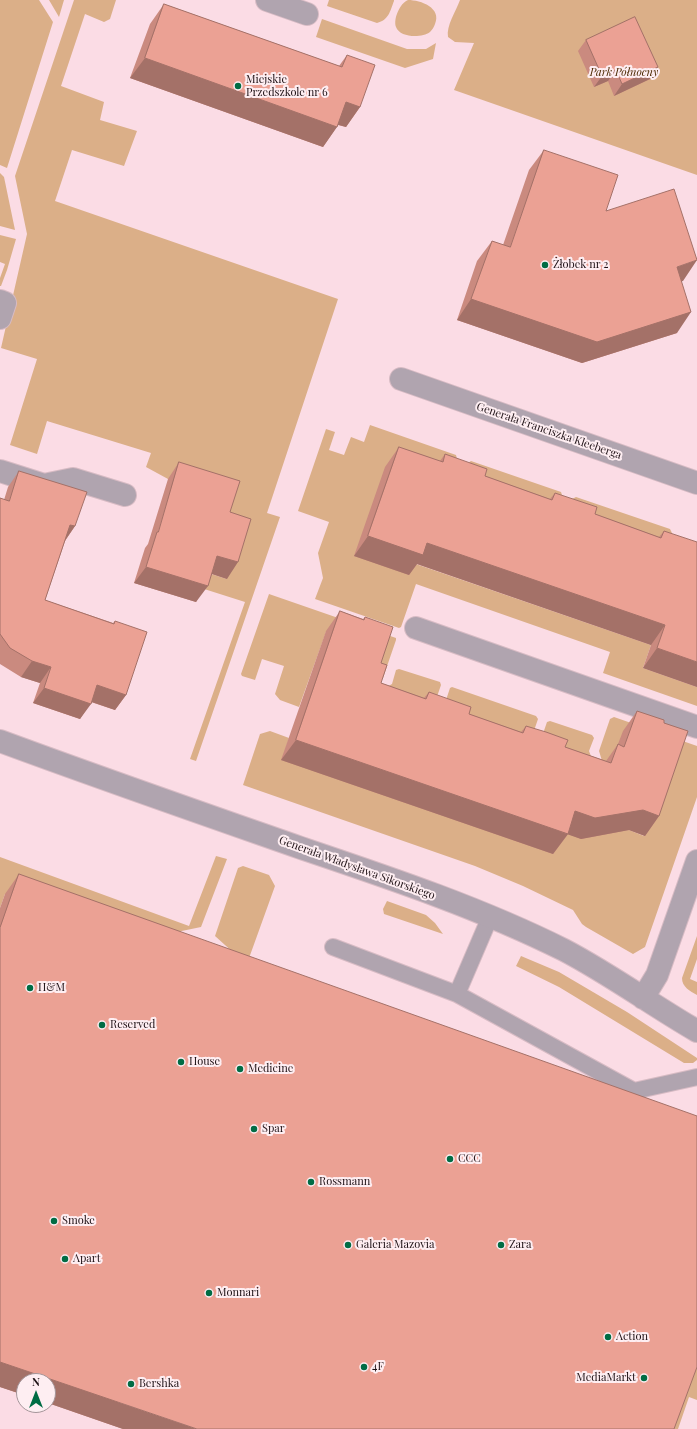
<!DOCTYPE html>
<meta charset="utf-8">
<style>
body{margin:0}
#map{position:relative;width:697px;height:1429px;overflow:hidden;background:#fbdce5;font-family:"Playfair Display",serif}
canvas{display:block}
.north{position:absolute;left:16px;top:1373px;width:40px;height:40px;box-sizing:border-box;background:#feeef2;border:1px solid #a49599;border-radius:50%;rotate:0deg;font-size:11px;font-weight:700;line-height:16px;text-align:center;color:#1d1014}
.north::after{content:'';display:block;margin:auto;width:14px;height:18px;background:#006c44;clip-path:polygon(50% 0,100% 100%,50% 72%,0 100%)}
</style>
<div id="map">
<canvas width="697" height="1429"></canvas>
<div class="north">N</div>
</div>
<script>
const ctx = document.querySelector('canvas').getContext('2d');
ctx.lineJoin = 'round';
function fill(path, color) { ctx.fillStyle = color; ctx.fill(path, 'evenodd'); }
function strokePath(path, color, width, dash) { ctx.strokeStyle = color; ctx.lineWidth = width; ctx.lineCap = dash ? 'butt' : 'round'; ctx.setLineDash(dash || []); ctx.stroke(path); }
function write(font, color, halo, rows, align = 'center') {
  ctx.font = font + ' "Playfair Display",serif'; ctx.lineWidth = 4; ctx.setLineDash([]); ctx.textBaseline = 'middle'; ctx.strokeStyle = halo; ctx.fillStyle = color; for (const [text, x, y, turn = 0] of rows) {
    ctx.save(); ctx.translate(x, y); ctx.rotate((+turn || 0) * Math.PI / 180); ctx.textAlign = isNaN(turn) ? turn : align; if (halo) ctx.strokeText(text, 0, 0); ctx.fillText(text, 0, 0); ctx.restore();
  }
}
const green = new Path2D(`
 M 0,0 L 39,0 L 53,22 L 7,168 L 0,165 Z
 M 49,0 L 64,0 L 59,17 Z
 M 74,0 L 116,0 L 110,19 L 104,22 L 85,14 L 61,86 L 104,102 L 100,120 L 137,131 L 124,166 L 72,150 L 55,201 L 338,299 L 267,513 L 280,517 L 196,761 L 190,759 L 245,602 L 201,588 L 205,572 L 227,579 L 219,529 L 228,497 L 168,479 L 146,467 L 151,453 L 47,421 L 37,454 L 10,445 L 37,359 L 1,348 L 27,234 L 15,176 Z
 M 329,0 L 394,0 L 394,1 C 390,11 389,20 377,23 L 327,6 Z
 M 408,0 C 421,0 442,8 435,24 C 434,27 432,30 430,32 C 422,38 400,38 396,27 C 393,19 400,3 408,0 Z
 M 460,0 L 697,0 L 697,175 L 454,90 L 474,43 L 455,42 L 448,37 C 446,26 456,11 460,0 Z
 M 322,19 L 407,49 L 426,49 L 436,43 L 433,59 L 405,68 L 316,37 Z
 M 0,173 L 4,177 L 15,230 L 0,226 Z
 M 0,235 L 16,239 L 7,270 L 1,286 L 0,286 L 0,278 L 5,264 L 0,262 Z
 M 370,425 L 456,455 L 457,459 L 413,563 L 651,645 L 643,668 L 697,687 L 697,706 L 603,673 L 610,652 L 416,584 L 401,627 L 399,628 L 315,599 L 323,578 L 318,553 L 329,522 L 298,511 L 326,429 L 335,432 L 329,450 L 344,455 L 351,437 L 364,442 Z
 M 471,461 L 561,492 L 562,495 L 554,518 L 538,520 L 468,463 Z
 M 576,497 L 670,529 L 672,533 L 664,556 L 647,558 L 572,499 Z
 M 269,594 L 396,638 L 396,640 L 383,678 L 373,685 L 326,632 L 299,707 L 280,700 L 275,694 L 284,666 L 262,659 L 255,680 L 242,676 L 241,674 Z
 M 399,669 L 440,682 L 441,685 L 430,717 L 381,690 L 392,684 L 396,670 Z
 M 452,687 L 536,716 L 538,719 L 527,751 L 439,721 L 450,688 Z
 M 614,717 L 697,746 L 697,797 L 645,947 L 633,954 L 586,927 L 582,924 L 573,910 L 523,886 L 475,866 L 243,785 L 260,734 L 270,731 L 289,738 L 282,760 L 561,832 L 629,830 L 644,836 L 610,767 L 603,764 L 599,751 L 610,719 Z
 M 550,721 L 592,735 L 594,738 L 589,751 L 594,764 L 536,754 L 547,722 Z
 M 216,856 L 227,859 L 201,927 L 172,933 L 5,894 L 0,908 L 0,857 L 189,926 Z
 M 243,866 L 269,875 L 275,886 L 244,972 L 235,954 L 215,936 L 238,868 Z
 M 387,901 L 426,915 L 435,923 L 443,934 L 384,914 L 383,909 Z
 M 697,936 L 697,959 L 690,979 L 697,982 L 697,995 C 690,991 682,987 682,978 Z
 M 521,956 L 559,972 L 627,1012 L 697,1058 L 697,1060 L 693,1063 L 684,1063 L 559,987 L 516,966 Z
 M 697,1353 L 697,1400 L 689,1397 L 678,1429 L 668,1429 Z`);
const lane = new Path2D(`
 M 490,917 L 457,994 L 634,1091 L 697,1077
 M 333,947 L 457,994`);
const street = new Path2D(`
 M 267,0 L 307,14
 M 0,301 L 5,303 L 0,318
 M 401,379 L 697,483
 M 0,471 L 44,485 L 73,479 L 125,495
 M 416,628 L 697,727
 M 0,741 C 100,778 201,813 301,848 C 390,878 480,908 564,950 C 610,974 652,1005 697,1031
 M 643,998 L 657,975 L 697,861`);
const wall = new Path2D(`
 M 164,4 L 339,66 L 347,55 L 360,107 L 346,127 L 338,125 L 323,147 L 130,78 L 150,24 Z
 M 586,40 L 658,67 L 650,79 L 614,96 L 608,81 L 594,87 L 578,51 Z
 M 544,150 L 606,211 L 683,281 L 681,281 L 677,333 L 582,363 L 457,320 L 477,261 L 492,241 L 503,245 L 529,170 Z
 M 399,447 L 440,461 L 445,454 L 485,476 L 550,499 L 555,493 L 595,514 L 659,537 L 664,531 L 697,687 L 643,668 L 651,645 L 417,564 L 409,575 L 354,556 L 385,467 Z
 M 179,462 L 230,512 L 227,579 L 212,574 L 196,602 L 134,583 L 145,548 L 148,544 L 168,479 Z
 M 19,471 L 75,526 L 65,541 L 45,600 L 113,623 L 115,621 L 126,695 L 115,710 L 91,702 L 80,719 L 33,703 L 40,683 L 21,677 L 0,664 L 0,498 L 4,500 L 8,487 Z
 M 340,611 L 363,619 L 365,617 L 381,663 L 381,683 L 424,698 L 429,692 L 469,714 L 521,732 L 526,726 L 565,747 L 606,761 L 618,744 L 623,731 L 637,711 L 664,723 L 659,816 L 645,836 L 629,830 L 581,839 L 568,834 L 553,854 L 281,760 L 326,631 Z
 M 19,874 L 123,1429 L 48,1403 L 48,1381 L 24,1395 L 0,1387 L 0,908 L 5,894 Z`);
const shadedWall = new Path2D(`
 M 145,58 L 337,127 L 323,147 L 130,78 Z
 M 658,67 L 650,79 L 614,96 L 622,84 Z
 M 616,70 L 608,81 L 594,87 L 602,76 Z
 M 346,102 L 360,107 L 346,127 L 332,123 Z
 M 697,260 L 683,281 L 662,287 L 677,267 Z
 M 471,299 L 691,312 L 677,333 L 582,363 L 457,320 Z
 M 70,525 L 75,526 L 64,542 Z
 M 368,536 L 427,543 L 665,625 L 651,645 L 417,564 L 409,575 L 354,556 Z
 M 217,556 L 238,562 L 227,579 L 206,572 Z
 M 146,567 L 208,586 L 196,602 L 134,583 Z
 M 657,648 L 697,662 L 697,687 L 643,668 Z
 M 32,661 L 51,667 L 40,683 L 21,677 Z
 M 97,685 L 126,695 L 115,710 L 86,700 Z
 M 44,688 L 91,704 L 80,719 L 33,703 Z
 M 296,740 L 568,834 L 553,854 L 281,760 Z
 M 643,810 L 659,816 L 645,836 L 629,830 L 581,839 L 561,832 L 575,811 Z
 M 0,1362 L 197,1429 L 123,1429 L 48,1403 L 48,1381 L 24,1381 L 24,1395 L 0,1387 Z`);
const building = new Path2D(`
 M 164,4 L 342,67 L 347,55 L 375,65 L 360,107 L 346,102 L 337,127 L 145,58 Z
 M 635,17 L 658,67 L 622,84 L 616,70 L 602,76 L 586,40 Z
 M 544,150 L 618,175 L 606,211 L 674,189 L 697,260 L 677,267 L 691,312 L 597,342 L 471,299 L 492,241 L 510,247 Z
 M 399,447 L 443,462 L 445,454 L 487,469 L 485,476 L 552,500 L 555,493 L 597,507 L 595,514 L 661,538 L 664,531 L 697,542 L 697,662 L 657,648 L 665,625 L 427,543 L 423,555 L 368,536 Z
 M 179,462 L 240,481 L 230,512 L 251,519 L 238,562 L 217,556 L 208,586 L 146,567 L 157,532 L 158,532 Z
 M 19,471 L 87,492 L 75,526 L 70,525 L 45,600 L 114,624 L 115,621 L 147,632 L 126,695 L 97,685 L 91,704 L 44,688 L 51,667 L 32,661 L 10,648 L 0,634 L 0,498 L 9,501 Z
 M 340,611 L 364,620 L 365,617 L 393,627 L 381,663 L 387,665 L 381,683 L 426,699 L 429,692 L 471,707 L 469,714 L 523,733 L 526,726 L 546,732 L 568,740 L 565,747 L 611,763 L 618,744 L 624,747 L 637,711 L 664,720 L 664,723 L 688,731 L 659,816 L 643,810 L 595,818 L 575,811 L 568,834 L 296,740 Z
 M 19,874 L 697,1116 L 697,1367 L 674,1429 L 197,1429 L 0,1362 L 0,928 Z`);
const markers = [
 [238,86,4,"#006c44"],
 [545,265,4,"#006c44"],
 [30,988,4,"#006c44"],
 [102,1025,4,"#006c44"],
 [181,1062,4,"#006c44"],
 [240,1069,4,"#006c44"],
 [254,1129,4,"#006c44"],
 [450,1159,4,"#006c44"],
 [311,1182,4,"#006c44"],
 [54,1221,4,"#006c44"],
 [348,1245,4,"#006c44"],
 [501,1245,4,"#006c44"],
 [65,1259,4,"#006c44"],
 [209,1293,4,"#006c44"],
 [608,1337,4,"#006c44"],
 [364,1367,4,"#006c44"],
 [644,1378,4,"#006c44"],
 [131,1384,4,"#006c44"]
];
const parkNames = [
 ["Park Północny",624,73]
];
const poiNames = [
 ["Miejskie",246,80],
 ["Przedszkole nr 6",246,93],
 ["Żłobek nr 2",553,265],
 ["H&M",38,988],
 ["Reserved",110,1025],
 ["House",189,1062],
 ["Medicine",248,1069],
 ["Spar",262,1129],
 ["CCC",458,1159],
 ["Rossmann",319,1182],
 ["Smoke",62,1221],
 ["Galeria Mazovia",356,1245],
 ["Zara",509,1245],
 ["Apart",73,1259],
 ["Monnari",217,1293],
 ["Action",616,1337],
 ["4F",372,1367],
 ["MediaMarkt",636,1378,"right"],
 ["Bershka",139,1384]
];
const streetNames = [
 ["Generała Franciszka Kleeberga",549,431,19],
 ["Generała Władysława Sikorskiego",357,868,20]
];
fill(green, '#dbaf88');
strokePath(lane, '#d7bbc4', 18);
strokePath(street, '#d7bbc4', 24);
strokePath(lane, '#b0a4af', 16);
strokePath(street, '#b0a4af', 22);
fill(wall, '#ca8a7f');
fill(shadedWall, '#a47168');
fill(building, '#eba194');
strokePath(building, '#a47168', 1);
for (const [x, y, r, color] of markers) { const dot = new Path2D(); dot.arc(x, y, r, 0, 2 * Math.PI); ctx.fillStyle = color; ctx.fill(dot); strokePath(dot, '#feeef2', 1.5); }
write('italic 11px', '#4c2901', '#feeef2', parkNames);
write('11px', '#1d1014', '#feeef2', poiNames, 'left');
write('11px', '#1d1014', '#feeef2', streetNames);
</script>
